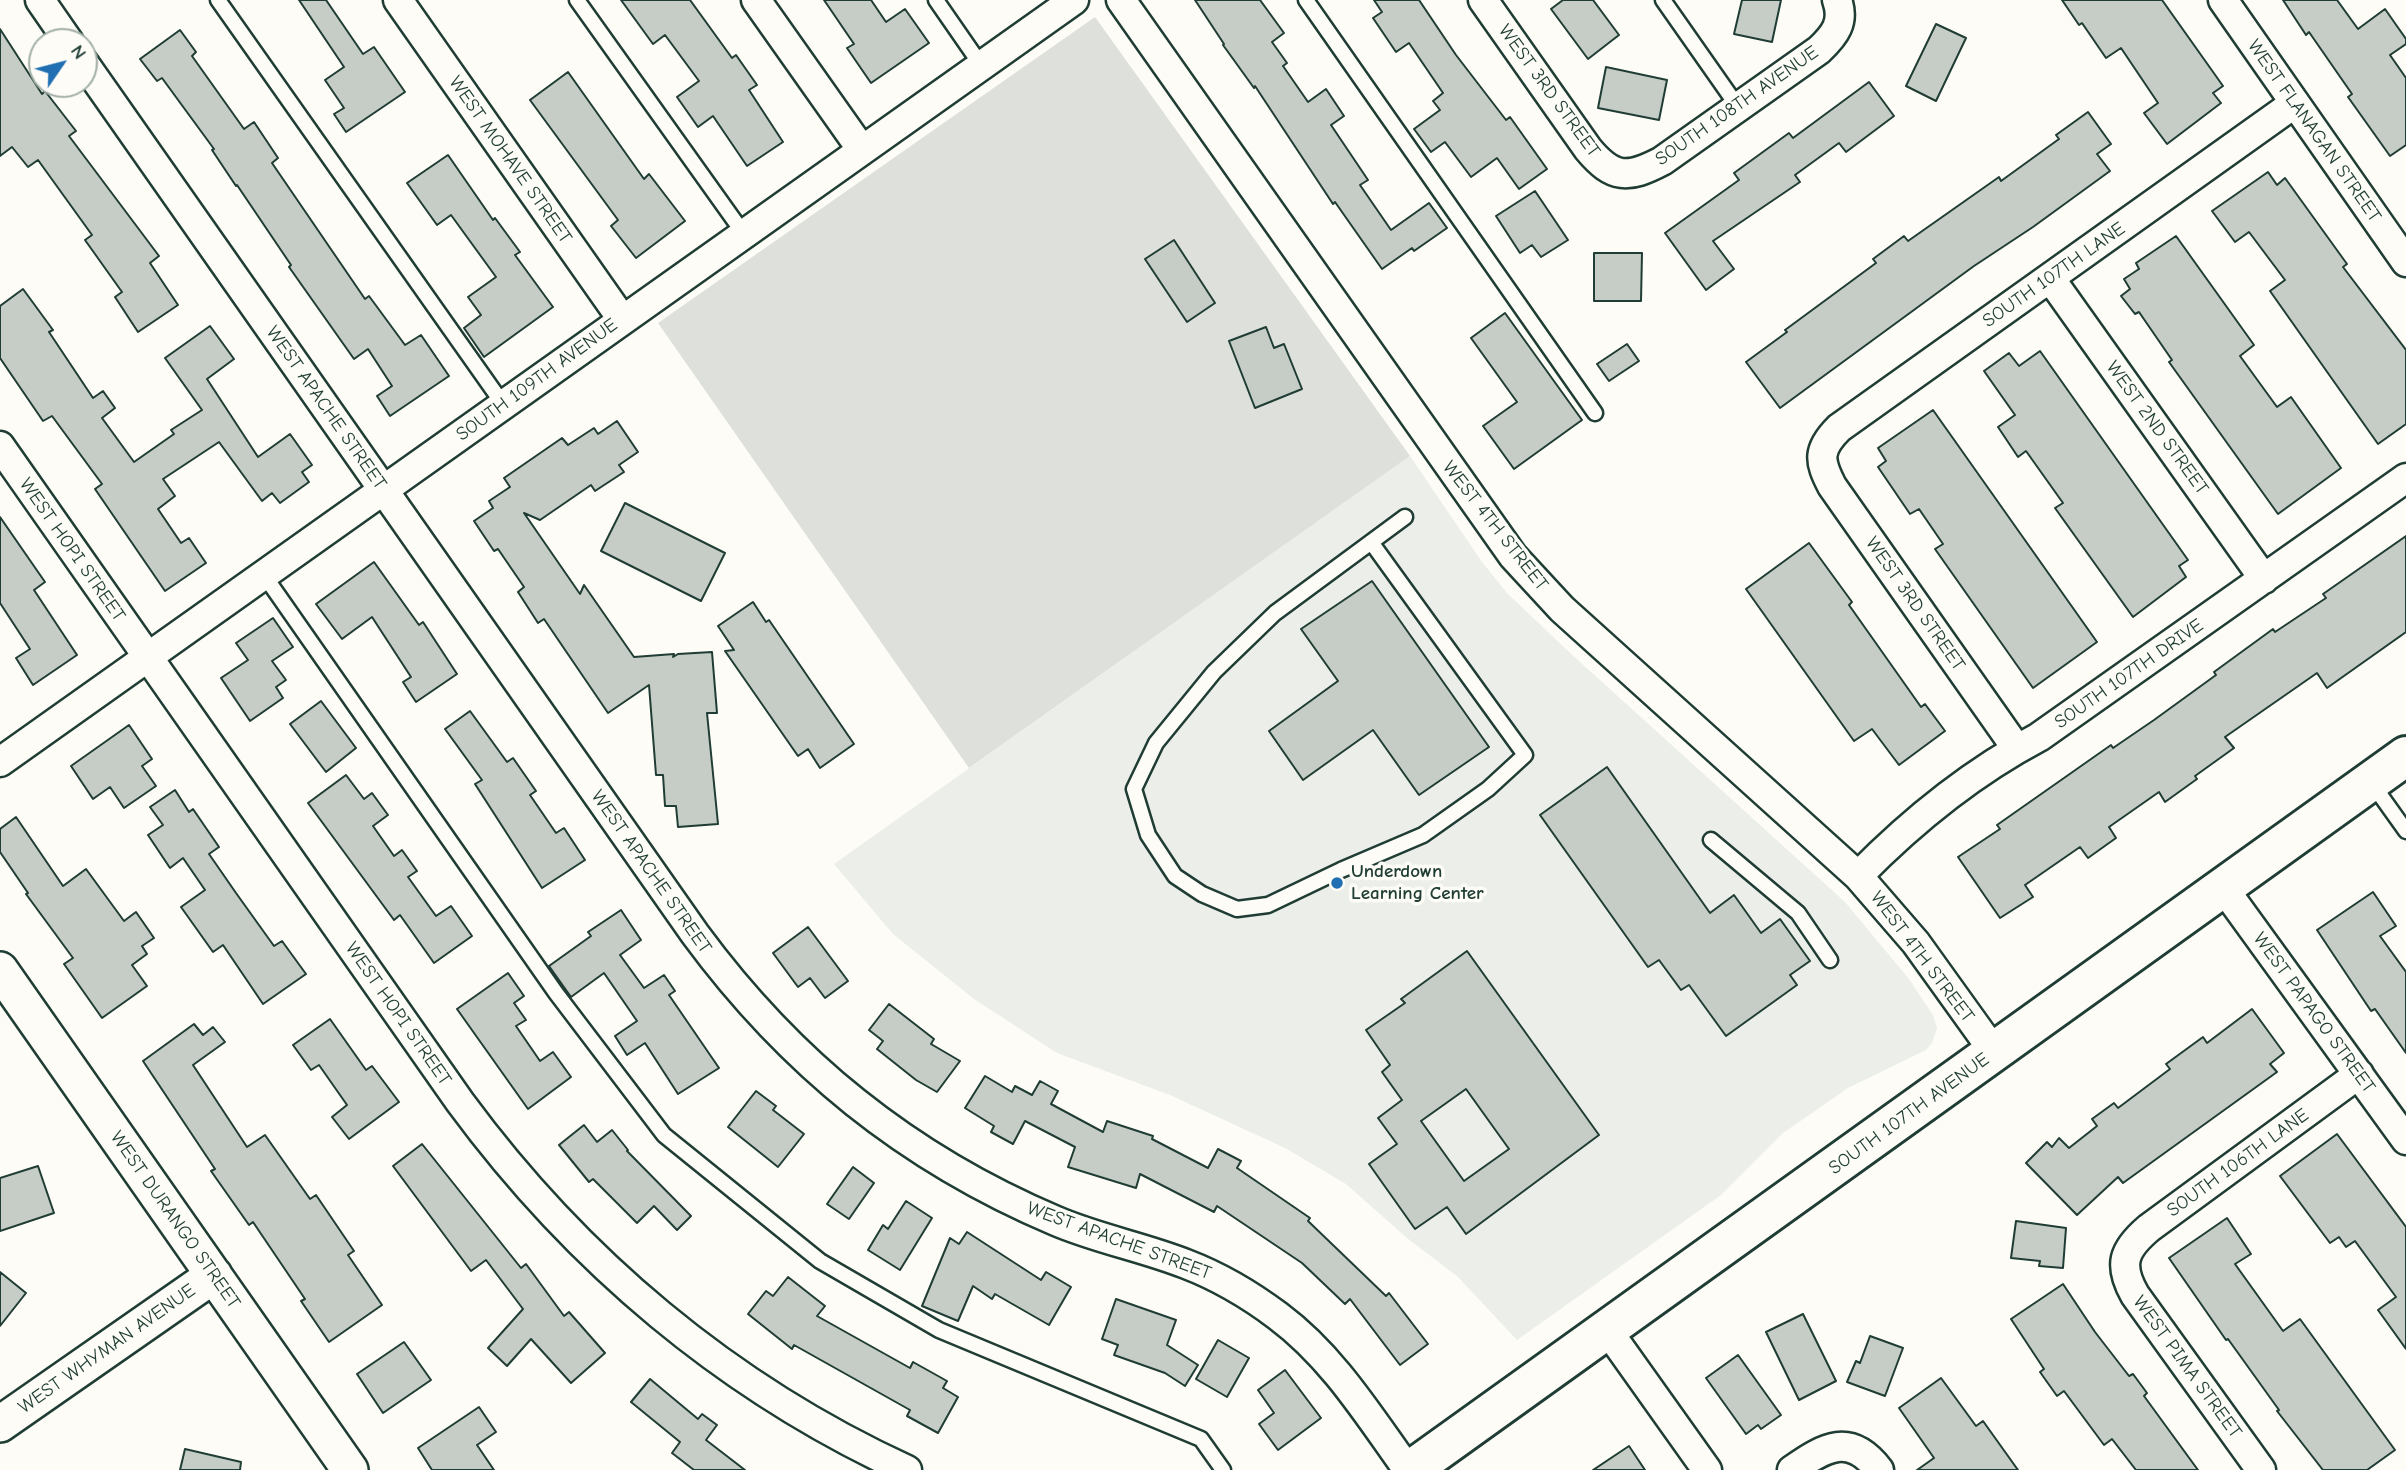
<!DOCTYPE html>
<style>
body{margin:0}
#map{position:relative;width:2406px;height:1470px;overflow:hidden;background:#fdfcf7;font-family:"Comic Neue",sans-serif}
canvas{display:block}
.north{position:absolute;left:28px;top:28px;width:70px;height:70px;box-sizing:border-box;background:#fdfcf7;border:2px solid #a4b0a9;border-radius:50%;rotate:55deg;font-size:19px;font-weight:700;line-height:28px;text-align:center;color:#1f3d34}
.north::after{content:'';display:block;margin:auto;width:24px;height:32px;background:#1f6fb2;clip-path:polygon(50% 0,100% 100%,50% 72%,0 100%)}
</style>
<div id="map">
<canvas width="2406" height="1470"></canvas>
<div class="north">N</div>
</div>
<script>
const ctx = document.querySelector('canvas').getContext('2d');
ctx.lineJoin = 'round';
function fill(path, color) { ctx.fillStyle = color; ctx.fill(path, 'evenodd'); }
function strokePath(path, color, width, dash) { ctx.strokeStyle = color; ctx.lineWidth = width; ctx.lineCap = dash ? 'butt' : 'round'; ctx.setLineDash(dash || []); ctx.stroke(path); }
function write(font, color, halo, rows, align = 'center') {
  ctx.font = font + ' "Comic Neue",sans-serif'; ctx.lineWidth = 7; ctx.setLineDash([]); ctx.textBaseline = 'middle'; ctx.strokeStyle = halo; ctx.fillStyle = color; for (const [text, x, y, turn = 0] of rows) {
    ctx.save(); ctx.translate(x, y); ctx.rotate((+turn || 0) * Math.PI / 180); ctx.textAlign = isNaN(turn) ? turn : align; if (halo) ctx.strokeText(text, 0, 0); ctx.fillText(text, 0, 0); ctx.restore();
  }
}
const built = new Path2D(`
 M 1410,456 L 1482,562 L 1507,593 L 1569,652 L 1845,902 L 1909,979 L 1933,1015 L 1937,1028 L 1932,1043 L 1926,1050 L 1848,1088 L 1783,1133 L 1721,1195 L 1517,1340 L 1458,1277 L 1407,1238 L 1346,1184 L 1285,1148 L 1170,1095 L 1057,1053 L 974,999 L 893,934 L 834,864 Z`);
const green = new Path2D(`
 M 1095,17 L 1410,456 L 969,768 L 658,323 Z`);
const building = new Path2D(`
 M 299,0 L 326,0 L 363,54 L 374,47 L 405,92 L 346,132 L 334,114 L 344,108 L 325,80 L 344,67 Z
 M 621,0 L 690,0 L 732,58 L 736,55 L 757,85 L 749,90 L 783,142 L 747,166 L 713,116 L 698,127 L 677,97 L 699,81 L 665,35 L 653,44 Z
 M 824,0 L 871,0 L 886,22 L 905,9 L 929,43 L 871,83 L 847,48 L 854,44 Z
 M 1195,0 L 1260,0 L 1284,33 L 1272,42 L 1287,63 L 1283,66 L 1308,102 L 1326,89 L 1344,116 L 1331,125 L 1368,180 L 1360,185 L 1391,230 L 1429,203 L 1447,228 L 1414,251 L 1412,248 L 1382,269 L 1335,202 L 1333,204 L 1255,86 L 1254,88 L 1223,45 L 1224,44 Z
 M 1374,0 L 1419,0 L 1456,55 L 1506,120 L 1510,117 L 1547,169 L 1519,189 L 1497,158 L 1471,177 L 1445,142 L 1431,152 L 1414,129 L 1440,110 L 1433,101 L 1443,93 L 1409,43 L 1396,52 L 1373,18 L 1382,12 Z
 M 1563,0 L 1593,0 L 1619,35 L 1588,59 L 1551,9 Z
 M 1742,0 L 1781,0 L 1772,42 L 1734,34 Z
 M 2062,0 L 2162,0 L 2223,86 L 2213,93 L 2221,103 L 2167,144 L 2144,113 L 2158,103 L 2121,48 L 2106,58 L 2082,23 L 2079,25 Z
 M 2283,0 L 2337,0 L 2358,29 L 2385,9 L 2406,39 L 2406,44 L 2390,55 L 2406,78 L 2406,145 L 2390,156 L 2348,97 L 2352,94 L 2309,32 L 2306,35 Z
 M 1936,24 L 1966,38 L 1936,101 L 1906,86 Z
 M 0,29 L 42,94 L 45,91 L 76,131 L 69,136 L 159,256 L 150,263 L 178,305 L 138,332 L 115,297 L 122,292 L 85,240 L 92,235 L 38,160 L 28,167 L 12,147 L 0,156 Z
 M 180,30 L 196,52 L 192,56 L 244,129 L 254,122 L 278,158 L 272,163 L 365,299 L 369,296 L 405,345 L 421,335 L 449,376 L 390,416 L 377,396 L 392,386 L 368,349 L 354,359 L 289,267 L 291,265 L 237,185 L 236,186 L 212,150 L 214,149 L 162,78 L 157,81 L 140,59 Z
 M 1606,67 L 1667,80 L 1659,120 L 1598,108 Z
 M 568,72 L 644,179 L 649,174 L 685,221 L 636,258 L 611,226 L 618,220 L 530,100 Z
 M 1869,82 L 1894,116 L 1846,152 L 1839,143 L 1795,175 L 1800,182 L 1713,241 L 1734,269 L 1706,290 L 1665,233 L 1739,180 L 1734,173 L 1789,133 L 1793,138 Z
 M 2088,112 L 2111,144 L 2097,154 L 2110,171 L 2033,227 L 1974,266 L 1780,408 L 1746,362 L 1787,332 L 1785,330 L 1876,263 L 1873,259 L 1904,236 L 1908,241 L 1999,177 L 2001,181 L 2059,139 L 2056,135 Z
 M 448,155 L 493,220 L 495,218 L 520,252 L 515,255 L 553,307 L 484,357 L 464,328 L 481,315 L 468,297 L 496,277 L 451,215 L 437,225 L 407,183 Z
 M 2268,172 L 2277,185 L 2285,178 L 2347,264 L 2343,267 L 2406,350 L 2406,424 L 2378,444 L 2270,291 L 2285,280 L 2249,232 L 2235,242 L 2212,211 Z
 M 1535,191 L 1568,240 L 1541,257 L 1532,245 L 1520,253 L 1496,216 Z
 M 2176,236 L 2254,345 L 2240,356 L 2277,407 L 2291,397 L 2341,468 L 2278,514 L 2169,362 L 2172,360 L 2139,312 L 2135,314 L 2121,296 L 2130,289 L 2124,279 L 2139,269 L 2136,263 Z
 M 1174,240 L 1215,303 L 1187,322 L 1145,259 Z
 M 1594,253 L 1642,253 L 1641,301 L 1594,301 Z
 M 23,289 L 53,330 L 49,332 L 93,398 L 103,391 L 115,408 L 102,418 L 134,462 L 174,434 L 171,430 L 202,410 L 165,358 L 210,326 L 234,359 L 207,379 L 258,457 L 290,434 L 312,465 L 302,472 L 309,482 L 280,503 L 272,493 L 262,501 L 219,442 L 163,479 L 175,496 L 158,509 L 181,543 L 189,538 L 206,563 L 165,591 L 95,489 L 102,484 L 52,416 L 43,421 L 0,358 L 0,306 Z
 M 1505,313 L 1582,420 L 1514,469 L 1483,426 L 1517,402 L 1471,338 Z
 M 1266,327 L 1274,348 L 1284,344 L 1302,389 L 1255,408 L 1229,341 Z
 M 1627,344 L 1639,361 L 1609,381 L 1597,364 Z
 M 2040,351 L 2188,560 L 2179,566 L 2186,577 L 2133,617 L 2055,508 L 2063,503 L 2026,451 L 2018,457 L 1998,427 L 2015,415 L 1984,371 L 2009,353 L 2019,366 Z
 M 1933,410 L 2097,642 L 2033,688 L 1935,549 L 1943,544 L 1919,509 L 1910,514 L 1878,467 L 1886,461 L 1878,448 Z
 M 617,421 L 638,452 L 619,465 L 624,472 L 595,491 L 591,485 L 540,520 L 524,513 L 580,594 L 584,585 L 634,657 L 674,654 L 673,657 L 678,654 L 712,652 L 717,713 L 707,713 L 718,824 L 678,827 L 676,806 L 665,806 L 663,775 L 656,775 L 649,685 L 608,713 L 544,619 L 538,623 L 518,592 L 524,587 L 498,549 L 494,551 L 474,521 L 493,508 L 489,501 L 510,487 L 504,478 L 562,438 L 568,445 L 594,428 L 598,434 Z
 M 625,503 L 725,553 L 701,601 L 601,551 Z
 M 0,517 L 45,582 L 34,590 L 77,655 L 33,685 L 16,658 L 30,649 L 0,603 Z
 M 2406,536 L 2406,632 L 2327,688 L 2317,673 L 2225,737 L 2234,748 L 2195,776 L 2197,779 L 2165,802 L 2159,792 L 2109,827 L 2116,838 L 2088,858 L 2080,847 L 2025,885 L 2033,897 L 2000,918 L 1958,857 L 2000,829 L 1997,825 L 2111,745 L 2113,748 L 2154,720 L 2216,675 L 2214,672 L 2273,629 L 2275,632 L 2326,598 L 2323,594 Z
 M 1809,543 L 1852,602 L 1849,605 L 1921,707 L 1925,704 L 1945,731 L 1899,765 L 1872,729 L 1854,741 L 1746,589 Z
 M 374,562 L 419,625 L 423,622 L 457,674 L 416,702 L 403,682 L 411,677 L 372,617 L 342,639 L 316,604 Z
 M 1372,581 L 1489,747 L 1419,795 L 1373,730 L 1303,780 L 1269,731 L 1338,681 L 1301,629 Z
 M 753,602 L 766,622 L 769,620 L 854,744 L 820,768 L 808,749 L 798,756 L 725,651 L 734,650 L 718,626 Z
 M 273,618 L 293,647 L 272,661 L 286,680 L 276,687 L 283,698 L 250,721 L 221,678 L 248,660 L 236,643 Z
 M 321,701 L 356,748 L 326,772 L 290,724 Z
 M 470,711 L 507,762 L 513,758 L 536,791 L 530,795 L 556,833 L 564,828 L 585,860 L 542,888 L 475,784 L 482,780 L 445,729 Z
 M 129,725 L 152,759 L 142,766 L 156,786 L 124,808 L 110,787 L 93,799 L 71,766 Z
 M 1607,767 L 1710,913 L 1734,895 L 1761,933 L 1780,919 L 1810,961 L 1790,975 L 1797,985 L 1726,1036 L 1689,985 L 1681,990 L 1659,960 L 1648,967 L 1540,815 Z
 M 346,775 L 364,799 L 372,793 L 388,815 L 373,826 L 394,856 L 402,850 L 417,871 L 408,877 L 436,916 L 451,906 L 472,936 L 434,963 L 400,915 L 394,920 L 308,803 Z
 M 175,790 L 189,812 L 193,809 L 219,847 L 209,854 L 236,893 L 274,946 L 282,941 L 306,974 L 263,1004 L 223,945 L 213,952 L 181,907 L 205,890 L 183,858 L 170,868 L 148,835 L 163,825 L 150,807 Z
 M 16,817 L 63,886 L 86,869 L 124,921 L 136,912 L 154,938 L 142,946 L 147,954 L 132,965 L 147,986 L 102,1018 L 64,964 L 73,958 L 26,894 L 28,893 L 0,852 L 0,829 Z
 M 2373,892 L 2396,926 L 2380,936 L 2406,972 L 2406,1053 L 2375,1009 L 2371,1011 L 2317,930 Z
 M 621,910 L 641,940 L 620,955 L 644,988 L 664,975 L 675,991 L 669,995 L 719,1068 L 678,1094 L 645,1043 L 627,1055 L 615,1036 L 637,1021 L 604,973 L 571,997 L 549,966 L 591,936 L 588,932 Z
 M 808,927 L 848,981 L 825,998 L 810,978 L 798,987 L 773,953 Z
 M 1467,951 L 1599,1135 L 1466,1234 L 1447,1207 L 1415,1229 L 1369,1164 L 1397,1144 L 1378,1118 L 1402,1100 L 1382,1072 L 1390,1065 L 1366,1030 L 1405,1003 L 1401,999 ZM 1466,1089 L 1509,1149 L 1464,1181 L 1421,1121 Z
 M 508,973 L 524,996 L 514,1003 L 526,1020 L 516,1026 L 540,1061 L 553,1052 L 571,1077 L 528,1109 L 457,1009 Z
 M 889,1004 L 934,1039 L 931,1044 L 960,1061 L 937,1092 L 916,1080 L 877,1049 L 883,1041 L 869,1030 Z
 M 2252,1009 L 2284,1053 L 2270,1064 L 2277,1072 L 2123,1183 L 2118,1177 L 2077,1215 L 2026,1163 L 2047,1142 L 2052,1147 L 2059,1138 L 2069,1148 L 2097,1126 L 2092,1119 L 2114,1103 L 2118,1108 L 2170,1069 L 2166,1064 L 2203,1037 L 2207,1043 Z
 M 330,1019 L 366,1070 L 372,1066 L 399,1102 L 349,1139 L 332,1117 L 347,1105 L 319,1065 L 311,1070 L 293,1045 Z
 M 194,1024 L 203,1035 L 213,1027 L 225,1042 L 193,1065 L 247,1147 L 265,1135 L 310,1199 L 316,1195 L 354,1251 L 348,1255 L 382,1305 L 329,1342 L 301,1301 L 305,1299 L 253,1222 L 249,1225 L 211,1171 L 215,1169 L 143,1061 Z
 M 985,1076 L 1012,1092 L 1015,1086 L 1032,1095 L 1040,1081 L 1058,1091 L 1051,1104 L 1103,1132 L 1107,1121 L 1153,1136 L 1152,1139 L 1208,1168 L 1218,1149 L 1241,1161 L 1237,1168 L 1310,1218 L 1308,1221 L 1386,1296 L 1389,1293 L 1428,1344 L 1400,1365 L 1350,1299 L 1345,1304 L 1302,1263 L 1217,1206 L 1214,1212 L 1140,1174 L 1136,1188 L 1068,1167 L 1075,1147 L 1025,1121 L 1013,1144 L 991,1132 L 994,1126 L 965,1108 Z
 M 756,1091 L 776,1106 L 773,1110 L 804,1134 L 778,1167 L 728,1127 Z
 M 584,1125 L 597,1142 L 612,1130 L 628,1150 L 627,1151 L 691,1216 L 677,1230 L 654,1206 L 637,1223 L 593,1179 L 589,1182 L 559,1145 Z
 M 2337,1134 L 2406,1227 L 2406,1349 L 2378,1310 L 2396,1297 L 2355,1241 L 2346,1247 L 2339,1237 L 2330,1243 L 2280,1176 Z
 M 422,1144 L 521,1268 L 526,1264 L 564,1316 L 569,1312 L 605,1353 L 571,1383 L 531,1339 L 507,1366 L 488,1348 L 523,1309 L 486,1260 L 471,1271 L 393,1166 Z
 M 38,1166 L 54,1213 L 0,1231 L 0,1178 Z
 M 853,1167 L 874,1183 L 849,1219 L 827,1204 Z
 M 906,1201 L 932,1218 L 900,1270 L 868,1250 L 883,1225 L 888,1229 Z
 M 2227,1218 L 2251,1254 L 2235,1264 L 2283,1331 L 2300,1319 L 2395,1450 L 2367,1470 L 2323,1470 L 2277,1411 L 2279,1410 L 2228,1339 L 2226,1340 L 2169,1258 Z
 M 2016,1221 L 2066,1228 L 2063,1268 L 2039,1266 L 2040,1261 L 2011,1258 Z
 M 967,1232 L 1041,1280 L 1046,1272 L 1071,1287 L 1049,1325 L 995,1294 L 992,1299 L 973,1286 L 958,1321 L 922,1306 L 950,1238 L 959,1244 Z
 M 0,1272 L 26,1293 L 0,1326 Z
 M 788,1277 L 825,1306 L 817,1316 L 910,1368 L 913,1362 L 947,1381 L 943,1388 L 958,1397 L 938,1433 L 907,1416 L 910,1410 L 794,1345 L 792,1349 L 748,1314 L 766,1291 L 773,1296 Z
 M 2063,1284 L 2095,1332 L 2129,1376 L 2133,1374 L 2147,1393 L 2144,1396 L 2198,1470 L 2136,1470 L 2112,1439 L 2104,1445 L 2064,1391 L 2057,1396 L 2040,1372 L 2044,1369 L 2011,1319 Z
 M 1116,1299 L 1176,1320 L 1167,1345 L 1198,1365 L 1185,1386 L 1165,1373 L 1114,1355 L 1118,1345 L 1102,1339 Z
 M 1803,1314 L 1836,1381 L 1799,1400 L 1766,1332 Z
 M 1870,1336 L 1903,1348 L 1885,1396 L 1847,1382 L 1856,1361 L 1860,1363 Z
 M 1218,1340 L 1249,1358 L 1227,1397 L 1196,1379 Z
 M 404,1342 L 431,1380 L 383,1413 L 357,1374 Z
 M 1738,1355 L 1781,1415 L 1761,1429 L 1758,1425 L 1746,1434 L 1706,1378 Z
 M 1285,1370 L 1321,1418 L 1278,1450 L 1259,1424 L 1274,1413 L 1258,1390 Z
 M 1941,1378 L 1976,1426 L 1983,1421 L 2018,1470 L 1917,1470 L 1934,1458 L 1899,1408 Z
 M 650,1379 L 698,1419 L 702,1414 L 717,1425 L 706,1440 L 745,1470 L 694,1470 L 672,1453 L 680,1442 L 631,1402 Z
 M 479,1407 L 496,1432 L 477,1445 L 494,1470 L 432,1470 L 418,1448 Z
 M 1629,1446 L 1645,1470 L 1593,1470 Z
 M 185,1449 L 241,1462 L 240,1470 L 180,1470 Z`);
const service = new Path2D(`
 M 218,0 L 503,404
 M 577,0 L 744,234
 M 936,0 L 981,65
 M 1306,0 L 1595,413
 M 1663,0 L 1738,107
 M 1371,542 L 1525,755 L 1488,789 L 1423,835 L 1341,870 L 1268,905 L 1237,909 L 1202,894 L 1175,876 L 1148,835 L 1134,789 L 1156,743 L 1214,672 L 1275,613 L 1405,517
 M 264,575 L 556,993 L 664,1135 L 820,1261 L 939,1330 L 1201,1439 L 1223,1470
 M 2371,782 L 2406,831
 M 1711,840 L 1798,913 L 1830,960`);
const minor = new Path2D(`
 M 40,0 L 69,42
 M 398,0 L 622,319
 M 756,0 L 862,150
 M 1121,0 L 1513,556 L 1562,609 L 1858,876 L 1916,943 L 1995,1053
 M 1483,0 L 1588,149 C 1613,179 1628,179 1662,161 L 1819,50 C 1835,35 1845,22 1837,0
 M 2223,0 L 2406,262
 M 84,63 L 695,934 C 790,1063 907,1158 1056,1221 C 1098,1239 1143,1247 1186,1264 C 1220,1277 1250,1295 1278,1316 C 1333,1357 1369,1416 1408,1470
 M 2050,278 L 2264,579
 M 0,446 L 460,1102 C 577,1261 728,1388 907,1470
 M 2017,749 L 1832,486 C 1819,461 1817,450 1839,428 L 2295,103
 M 0,762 L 1074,0
 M 1858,876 C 1912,821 1971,773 2039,737 L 2406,478
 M 2222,886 L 2406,1140
 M 1608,1331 L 1707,1470
 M 1792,1470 C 1825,1447 1850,1432 1879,1470
 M 2261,1470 L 2135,1295 C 2118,1265 2123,1250 2149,1228 L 2359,1074`);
const tertiary = new Path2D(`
 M 0,970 L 350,1470
 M 0,1424 L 214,1275`);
const secondary = new Path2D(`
 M 1411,1470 L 2406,756`);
const markers = [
 [1337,883,7,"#1f6fb2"]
];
const streetNames = [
 ["WEST 3RD STREET",1549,91,54],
 ["SOUTH 108TH AVENUE",1737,106,-35],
 ["WEST FLANAGAN STREET",2314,131,55],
 ["WEST MOHAVE STREET",510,160,55],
 ["SOUTH 107TH LANE",2054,275,-35],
 ["SOUTH 109TH AVENUE",537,380,-36],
 ["WEST APACHE STREET",326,408,55],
 ["WEST 2ND STREET",2157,428,54],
 ["WEST 4TH STREET",1495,526,52],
 ["WEST HOPI STREET",72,550,55],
 ["WEST 3RD STREET",1915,604,55],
 ["SOUTH 107TH DRIVE",2129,674,-35],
 ["WEST APACHE STREET",651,872,55],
 ["WEST 4TH STREET",1922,957,53],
 ["WEST PAPAGO STREET",2314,1013,54],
 ["WEST HOPI STREET",398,1014,55],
 ["SOUTH 107TH AVENUE",1909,1114,-36],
 ["SOUTH 106TH LANE",2238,1163,-36],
 ["WEST DURANGO STREET",175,1220,55],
 ["WEST APACHE STREET",1119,1241,20],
 ["WEST WHYMAN AVENUE",107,1349,-35],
 ["WEST PIMA STREET",2187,1367,54]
];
const poiNames = [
 ["Underdown",1351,872],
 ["Learning Center",1351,894]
];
fill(built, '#eceee9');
fill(green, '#dde0db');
fill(building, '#c6cdc7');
strokePath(building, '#1f3d34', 2);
strokePath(service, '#1f3d34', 19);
strokePath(minor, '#1f3d34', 33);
strokePath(tertiary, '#1f3d34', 40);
strokePath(secondary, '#1f3d34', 44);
strokePath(service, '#fdfcf7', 14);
strokePath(minor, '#fdfcf7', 28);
strokePath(tertiary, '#fdfcf7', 35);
strokePath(secondary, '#fdfcf7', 38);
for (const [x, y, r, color] of markers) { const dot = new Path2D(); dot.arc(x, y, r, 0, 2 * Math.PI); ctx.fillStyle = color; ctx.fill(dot); strokePath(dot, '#fdfcf7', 2.5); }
write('19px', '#1f3d34', '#fdfcf7', streetNames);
write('bold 19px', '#1f3d34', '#fdfcf7', poiNames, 'left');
</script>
